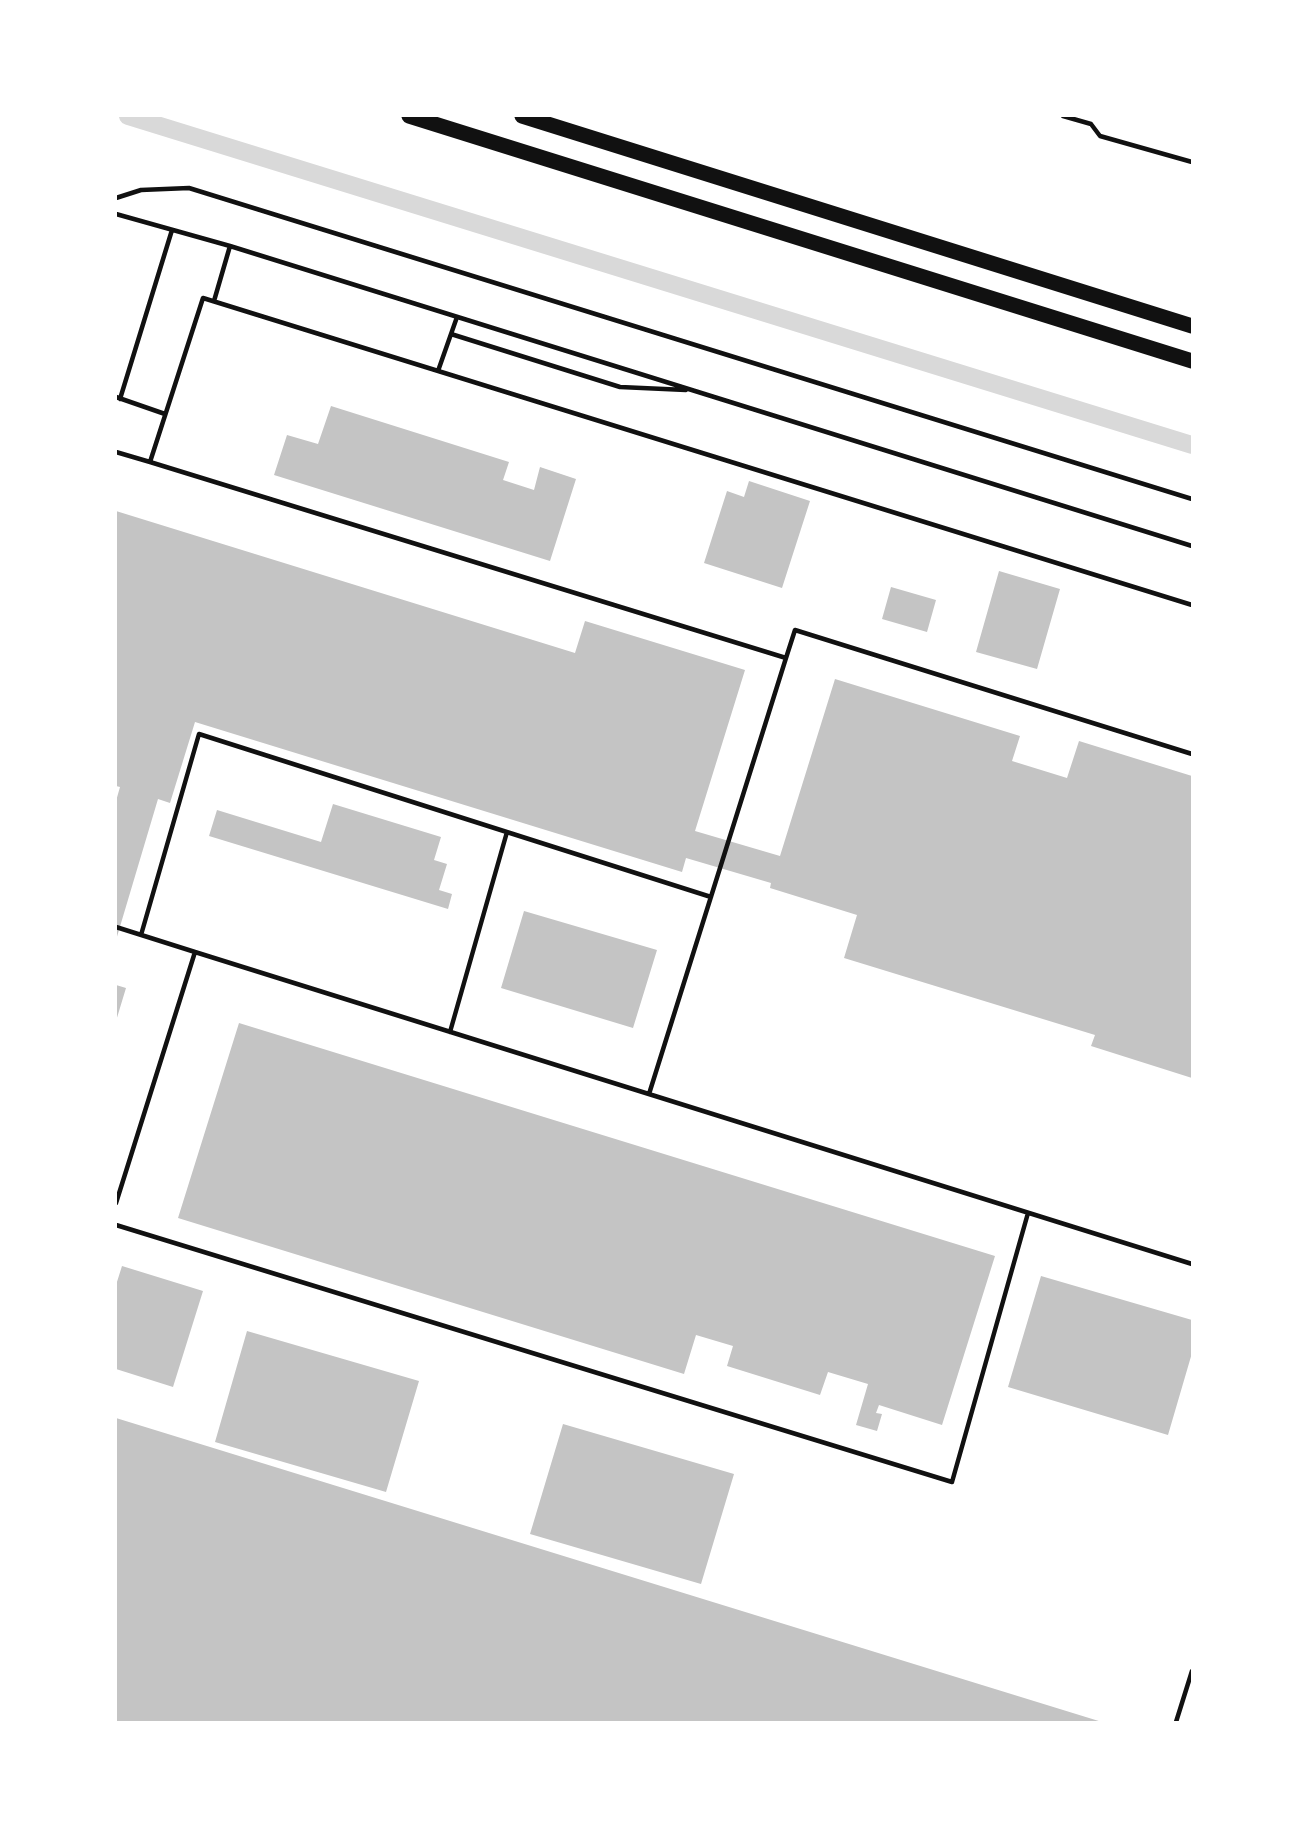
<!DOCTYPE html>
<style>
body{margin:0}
#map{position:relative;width:1308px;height:1838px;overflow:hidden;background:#fff;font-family:Figtree,sans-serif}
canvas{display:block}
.frame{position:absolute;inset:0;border:117px solid #fff;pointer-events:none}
</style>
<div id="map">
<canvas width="1308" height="1838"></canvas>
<div class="frame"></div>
</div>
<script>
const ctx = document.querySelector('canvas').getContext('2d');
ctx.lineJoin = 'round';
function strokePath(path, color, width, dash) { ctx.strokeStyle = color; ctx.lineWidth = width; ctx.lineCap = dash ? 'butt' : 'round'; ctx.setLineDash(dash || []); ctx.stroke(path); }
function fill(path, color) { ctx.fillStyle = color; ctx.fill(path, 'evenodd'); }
const canal = new Path2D(`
 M 128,116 L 1192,445`);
const building = new Path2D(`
 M 331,406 L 509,462 L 503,480 L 534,490 L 540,467 L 576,479 L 550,561 L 274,475 L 287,435 L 318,444 Z
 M 749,481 L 810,501 L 782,588 L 704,563 L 727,491 L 744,497 Z
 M 116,511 L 575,653 L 585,621 L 745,670 L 695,831 L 780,856 L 835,679 L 1020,736 L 1012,761 L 1067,778 L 1079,741 L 1192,776 L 1192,1078 L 1091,1046 L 1095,1035 L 844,958 L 857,915 L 770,888 L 771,883 L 686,858 L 682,872 L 195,722 L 170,803 L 158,799 L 116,940 L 116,801 L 120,787 L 116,786 Z
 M 999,571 L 1060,589 L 1037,669 L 976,652 Z
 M 891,587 L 936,600 L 927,632 L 882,619 Z
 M 333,804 L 441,837 L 434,860 L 447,864 L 439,890 L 452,894 L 448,909 L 209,836 L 217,810 L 321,842 Z
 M 524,911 L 657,950 L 633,1028 L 501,988 Z
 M 116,985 L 126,988 L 116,1021 Z
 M 239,1023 L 995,1256 L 942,1425 L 879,1405 L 876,1413 L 882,1414 L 877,1431 L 856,1425 L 868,1384 L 828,1372 L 820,1395 L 727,1366 L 733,1346 L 696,1335 L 684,1374 L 178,1218 Z
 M 122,1266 L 203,1291 L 173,1387 L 116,1369 L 116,1285 Z
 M 1041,1276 L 1192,1320 L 1192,1353 L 1168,1435 L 1008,1387 Z
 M 247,1331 L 419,1381 L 386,1492 L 215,1442 Z
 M 116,1418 L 1102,1722 L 116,1722 Z
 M 563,1424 L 734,1474 L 701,1584 L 530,1534 Z`);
const service = new Path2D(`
 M 1063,116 L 1091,124 L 1100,136 L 1192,162
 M 116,198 L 141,190 L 189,188 L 1192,499
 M 116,214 L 230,246
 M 214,301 L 230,246 L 1192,546
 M 451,334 L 620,387 L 686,390
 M 438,371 L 457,317
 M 116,397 L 165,414
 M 120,399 L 172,230
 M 116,452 L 150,462
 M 786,658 L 795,630 L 1192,754
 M 116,927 L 195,952
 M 141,935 L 199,734 L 711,897
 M 450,1032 L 507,832
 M 649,1094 L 786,658 L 150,462 L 203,298 L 1192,605
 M 116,1203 L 195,952 L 1192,1264
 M 116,1225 L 952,1482 L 1028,1213
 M 1176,1722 L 1192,1671`);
const primary = new Path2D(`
 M 409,116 L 1192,361
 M 522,116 L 1192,326`);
strokePath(canal, '#d9d9d9', 18);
fill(building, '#c4c4c4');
strokePath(service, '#111', 4.5);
strokePath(primary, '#111', 15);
</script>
